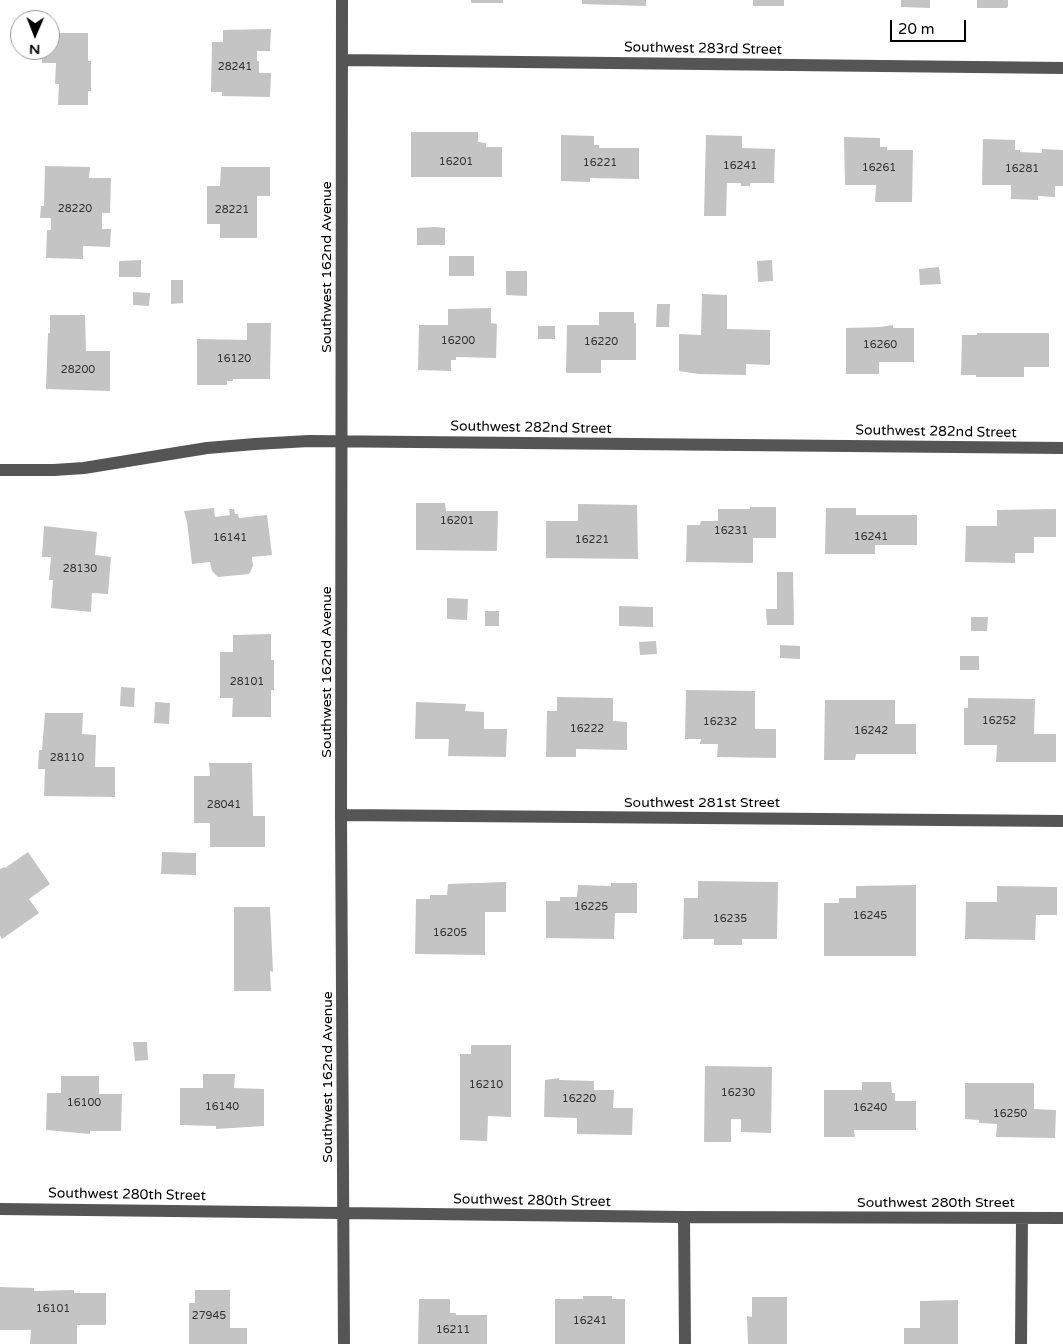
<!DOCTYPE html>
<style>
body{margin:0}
#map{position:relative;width:1063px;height:1344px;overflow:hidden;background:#fff;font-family:"Varela Round",sans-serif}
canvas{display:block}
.north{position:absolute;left:10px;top:10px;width:50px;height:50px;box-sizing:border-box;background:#fff;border:1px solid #999;border-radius:50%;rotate:181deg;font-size:14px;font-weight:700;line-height:20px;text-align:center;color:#000}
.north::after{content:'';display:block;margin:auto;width:18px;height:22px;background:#000;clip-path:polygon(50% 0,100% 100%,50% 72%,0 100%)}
.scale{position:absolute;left:890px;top:20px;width:76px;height:22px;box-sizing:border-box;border:2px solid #000;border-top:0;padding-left:6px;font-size:15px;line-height:18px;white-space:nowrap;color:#000;-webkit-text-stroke:4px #fff;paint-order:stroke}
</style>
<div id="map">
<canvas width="1063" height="1344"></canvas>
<div class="north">N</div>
<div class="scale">20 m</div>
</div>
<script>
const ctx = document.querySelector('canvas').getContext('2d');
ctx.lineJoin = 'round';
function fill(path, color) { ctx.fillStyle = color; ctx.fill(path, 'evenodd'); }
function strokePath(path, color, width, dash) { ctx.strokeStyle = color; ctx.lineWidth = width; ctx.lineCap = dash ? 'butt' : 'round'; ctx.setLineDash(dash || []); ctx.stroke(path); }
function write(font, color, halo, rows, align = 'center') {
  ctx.font = font + ' "Varela Round",sans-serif'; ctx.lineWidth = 4; ctx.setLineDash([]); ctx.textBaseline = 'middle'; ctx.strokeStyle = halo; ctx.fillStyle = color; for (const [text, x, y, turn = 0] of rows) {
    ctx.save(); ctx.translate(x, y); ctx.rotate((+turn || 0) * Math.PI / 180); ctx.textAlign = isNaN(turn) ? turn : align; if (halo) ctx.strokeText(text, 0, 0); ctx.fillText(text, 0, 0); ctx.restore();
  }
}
const building = new Path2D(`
 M 471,0 L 503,0 L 503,3 L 471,3 Z
 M 582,0 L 646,0 L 646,6 L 582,4 Z
 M 753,0 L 784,0 L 784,6 L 753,6 Z
 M 901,0 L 930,0 L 930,8 L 901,7 Z
 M 977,0 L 1008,0 L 1008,6 L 1007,8 L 977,8 Z
 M 271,29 L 270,51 L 257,51 L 257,61 L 259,61 L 259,73 L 271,73 L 270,97 L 222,96 L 222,92 L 211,92 L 212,42 L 223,42 L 223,30 Z
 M 50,33 L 88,33 L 88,61 L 91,61 L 91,91 L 88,91 L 88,105 L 58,105 L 59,84 L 55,84 L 56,63 L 42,63 L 42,50 L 50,50 Z
 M 411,132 L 478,132 L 478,142 L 486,143 L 486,147 L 502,147 L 502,177 L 411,177 Z
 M 561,135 L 594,136 L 594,145 L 599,145 L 599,148 L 639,148 L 639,179 L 590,178 L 590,182 L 561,181 Z
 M 706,135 L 742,136 L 742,148 L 775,149 L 774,183 L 750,183 L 750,186 L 741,186 L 741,183 L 727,183 L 726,216 L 704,216 Z
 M 844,137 L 880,138 L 880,147 L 887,147 L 887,150 L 913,150 L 912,202 L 875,202 L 876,185 L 845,185 Z
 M 983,139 L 1015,140 L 1015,150 L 1020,150 L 1020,152 L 1042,153 L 1042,149 L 1063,150 L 1063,186 L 1055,186 L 1055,197 L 1038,196 L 1038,200 L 1011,199 L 1011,185 L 982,185 Z
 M 45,166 L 90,167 L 89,178 L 111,178 L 110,213 L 102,213 L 102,229 L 111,229 L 110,247 L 83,246 L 83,259 L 46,258 L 47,230 L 51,230 L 51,218 L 40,218 L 41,206 L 44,206 Z
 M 221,167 L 270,167 L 270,196 L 257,196 L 257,238 L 220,238 L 220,224 L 207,224 L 207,186 L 220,186 Z
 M 435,227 L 445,228 L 445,245 L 417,245 L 417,228 Z
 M 449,256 L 474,256 L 474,276 L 449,276 Z
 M 141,260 L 141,277 L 119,277 L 119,261 Z
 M 772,260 L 773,281 L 758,282 L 757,261 Z
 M 939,267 L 941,284 L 920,285 L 919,269 Z
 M 506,271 L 527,271 L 527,296 L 506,295 Z
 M 171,280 L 183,280 L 183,303 L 171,304 Z
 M 133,292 L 150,293 L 149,306 L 133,305 Z
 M 702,294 L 727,295 L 727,329 L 770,330 L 770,365 L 746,364 L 746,375 L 698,374 L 679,371 L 679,334 L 701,335 Z
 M 657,304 L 670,304 L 669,327 L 656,327 Z
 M 491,308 L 491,323 L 497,324 L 496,358 L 456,357 L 456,360 L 451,360 L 451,371 L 418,370 L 419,325 L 448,325 L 448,309 Z
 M 599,312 L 634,312 L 634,323 L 636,323 L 636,360 L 601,360 L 601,373 L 566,373 L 567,325 L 599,325 Z
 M 50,315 L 85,315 L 86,351 L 110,351 L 110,391 L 46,389 L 48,333 L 50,333 Z
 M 247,323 L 271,323 L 270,379 L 233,379 L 233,381 L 227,381 L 227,385 L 197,385 L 197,339 L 247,340 Z
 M 893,325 L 893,328 L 914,328 L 914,362 L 879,362 L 879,374 L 846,374 L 846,328 L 880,327 Z
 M 538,326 L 555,326 L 555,339 L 538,339 Z
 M 977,333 L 1049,333 L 1049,367 L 1024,367 L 1024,377 L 976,377 L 976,375 L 961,375 L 962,335 L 977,335 Z
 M 416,503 L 445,503 L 446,511 L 498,511 L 497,551 L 416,550 Z
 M 578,504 L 637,505 L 638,559 L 546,558 L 546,521 L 578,521 Z
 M 750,507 L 776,507 L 776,538 L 753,538 L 753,563 L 686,562 L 687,525 L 700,525 L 701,521 L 718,521 L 718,509 L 750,509 Z
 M 214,508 L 215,517 L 230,515 L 229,509 L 234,509 L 235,514 L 238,514 L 239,518 L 267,515 L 272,555 L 252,557 L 253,566 L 249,574 L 218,577 L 212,571 L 210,562 L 192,564 L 187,522 L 184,511 Z
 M 826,508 L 856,508 L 856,515 L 917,515 L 917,545 L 875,545 L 875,554 L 825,554 Z
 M 1056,509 L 1056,537 L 1034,537 L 1034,553 L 1015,553 L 1015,563 L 965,562 L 966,526 L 997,526 L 997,510 Z
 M 44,526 L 97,532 L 95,555 L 111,557 L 108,594 L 92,593 L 91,612 L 51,608 L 53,580 L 49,580 L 51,557 L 42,557 Z
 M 777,572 L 793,572 L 794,625 L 767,625 L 766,609 L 777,609 Z
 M 447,598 L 468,599 L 467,620 L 447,619 Z
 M 619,606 L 653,607 L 653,627 L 619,626 Z
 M 485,611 L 499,611 L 499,626 L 485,626 Z
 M 971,617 L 988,617 L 987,631 L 971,631 Z
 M 271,634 L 271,660 L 274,660 L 274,690 L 271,690 L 271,717 L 232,717 L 233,698 L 220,698 L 220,652 L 233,652 L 233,635 Z
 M 656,641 L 657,654 L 640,655 L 639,642 Z
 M 780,645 L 800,646 L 800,659 L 780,658 Z
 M 960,656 L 979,656 L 979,670 L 960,670 Z
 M 121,687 L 135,688 L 134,707 L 120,706 Z
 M 686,690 L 755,691 L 755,729 L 776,729 L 776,758 L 717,757 L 718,744 L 700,744 L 701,739 L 685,739 Z
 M 557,697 L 613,698 L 613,721 L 627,722 L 627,750 L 576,749 L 576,757 L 546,757 L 547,711 L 557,711 Z
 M 968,698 L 1035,699 L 1034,734 L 1056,734 L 1056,762 L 996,762 L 997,745 L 964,745 L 964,708 L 968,708 Z
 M 825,700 L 895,700 L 895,724 L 916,724 L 916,754 L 856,754 L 855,760 L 824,760 Z
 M 155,702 L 170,703 L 169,724 L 154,723 Z
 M 416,702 L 466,704 L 465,711 L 484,712 L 484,729 L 507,729 L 506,757 L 448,756 L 449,739 L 415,739 Z
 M 45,713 L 83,713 L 82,734 L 96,735 L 95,767 L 115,767 L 115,797 L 44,796 L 45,769 L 38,769 L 39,750 L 42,750 Z
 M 209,763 L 252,763 L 253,816 L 265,816 L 265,847 L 210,847 L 210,823 L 194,823 L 194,776 L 210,776 Z
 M 28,852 L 50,884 L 29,899 L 39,913 L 2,939 L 0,935 L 0,869 L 4,867 L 5,868 Z
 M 162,852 L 196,853 L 196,875 L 161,874 Z
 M 698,881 L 778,882 L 777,939 L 742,939 L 742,945 L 714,945 L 714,939 L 683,939 L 684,898 L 698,898 Z
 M 506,882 L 506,912 L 485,912 L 485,955 L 415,954 L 416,899 L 430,899 L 430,895 L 447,895 L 448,884 Z
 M 611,883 L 637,883 L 637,913 L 615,913 L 614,939 L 546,938 L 546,901 L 560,901 L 560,897 L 577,897 L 578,885 L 611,886 Z
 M 916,885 L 916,956 L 824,956 L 824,903 L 839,903 L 839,898 L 856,898 L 856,886 Z
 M 997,886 L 1057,887 L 1057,915 L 1036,915 L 1035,940 L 965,939 L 966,902 L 997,902 Z
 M 234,907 L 270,907 L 273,972 L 270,971 L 271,991 L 234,991 Z
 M 133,1042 L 147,1042 L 148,1060 L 135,1061 Z
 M 471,1045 L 511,1045 L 511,1117 L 488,1116 L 487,1141 L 460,1140 L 460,1054 L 471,1054 Z
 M 705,1066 L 772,1067 L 771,1133 L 741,1132 L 741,1119 L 731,1119 L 731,1142 L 704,1142 Z
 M 203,1074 L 235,1074 L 234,1088 L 264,1089 L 264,1126 L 216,1129 L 216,1126 L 180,1125 L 180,1088 L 203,1088 Z
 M 61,1076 L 99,1076 L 99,1094 L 122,1094 L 121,1131 L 90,1131 L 90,1134 L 46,1130 L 47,1093 L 61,1093 Z
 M 559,1078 L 559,1080 L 594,1081 L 594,1090 L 614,1090 L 613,1108 L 633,1108 L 632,1135 L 577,1134 L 577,1118 L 544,1117 L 545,1080 Z
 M 862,1082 L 891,1082 L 892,1093 L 895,1093 L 895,1101 L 916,1101 L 916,1130 L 854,1130 L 855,1137 L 824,1137 L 824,1090 L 862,1090 Z
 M 965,1083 L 1034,1083 L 1034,1109 L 1056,1110 L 1055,1138 L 996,1137 L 997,1124 L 979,1123 L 979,1120 L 965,1119 Z
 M 0,1287 L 34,1288 L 34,1291 L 74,1290 L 74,1293 L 106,1293 L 106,1325 L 77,1325 L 77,1344 L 30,1344 L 31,1330 L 0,1330 Z
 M 195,1290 L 230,1290 L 230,1328 L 247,1328 L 247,1344 L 189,1344 L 189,1303 L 195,1303 Z
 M 583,1296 L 612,1296 L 612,1299 L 625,1299 L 625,1344 L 555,1344 L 555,1299 L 583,1299 Z
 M 752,1297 L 787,1297 L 787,1344 L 748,1344 L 747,1316 L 752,1317 Z
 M 419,1299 L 450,1299 L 450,1313 L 456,1313 L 456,1315 L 487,1315 L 487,1344 L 418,1344 Z
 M 958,1300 L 958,1344 L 904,1344 L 904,1328 L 920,1328 L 920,1301 Z`);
const minor = new Path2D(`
 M 342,0 L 341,815 L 344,1344
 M 342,60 L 1063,68
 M 0,470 L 54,470 L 84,468 L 207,448 L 255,444 L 309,441 L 1063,448
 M 341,815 L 1063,821
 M 0,1209 L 684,1217 L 1063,1218
 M 684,1217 L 685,1344
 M 1021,1344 L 1022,1218`);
const numberNames = [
 ["28241",235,67],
 ["16201",456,162],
 ["16221",600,163],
 ["16241",740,166],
 ["16261",879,168],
 ["16281",1022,169],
 ["28220",75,209],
 ["28221",232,210],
 ["16200",458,341],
 ["16220",601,342],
 ["16260",880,345],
 ["16120",234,359],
 ["28200",78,370],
 ["16201",457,521],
 ["16231",731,531],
 ["16241",871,537],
 ["16141",230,538],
 ["16221",592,540],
 ["28130",80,569],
 ["28101",247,682],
 ["16252",999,721],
 ["16232",720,722],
 ["16222",587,729],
 ["16242",871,731],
 ["28110",67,758],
 ["28041",224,805],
 ["16225",591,907],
 ["16245",870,916],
 ["16235",730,919],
 ["16205",450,933],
 ["16210",486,1085],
 ["16230",738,1093],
 ["16220",579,1099],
 ["16100",84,1103],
 ["16140",222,1107],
 ["16240",870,1108],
 ["16250",1010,1114],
 ["16101",53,1309],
 ["27945",209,1316],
 ["16241",590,1321],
 ["16211",453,1330]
];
const streetNames = [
 ["Southwest 283rd Street",703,49,1],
 ["Southwest 162nd Avenue",327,267,-90],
 ["Southwest 282nd Street",531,428,1],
 ["Southwest 282nd Street",936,432,1],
 ["Southwest 162nd Avenue",327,672,-90],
 ["Southwest 281st Street",702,803],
 ["Southwest 162nd Avenue",328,1077,-90],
 ["Southwest 280th Street",127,1195,1],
 ["Southwest 280th Street",532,1201,1],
 ["Southwest 280th Street",936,1203]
];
fill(building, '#c4c4c4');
strokePath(minor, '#555', 12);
write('11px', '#313131', null, numberNames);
write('14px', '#000', '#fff', streetNames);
</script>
